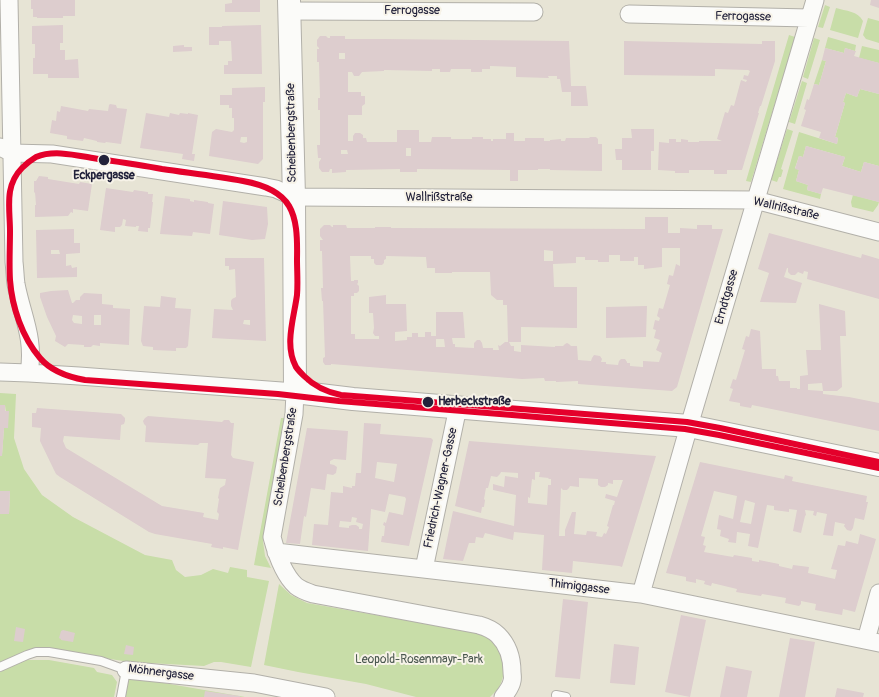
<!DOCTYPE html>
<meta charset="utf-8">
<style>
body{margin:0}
canvas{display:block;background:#e7e4d5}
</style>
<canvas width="879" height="697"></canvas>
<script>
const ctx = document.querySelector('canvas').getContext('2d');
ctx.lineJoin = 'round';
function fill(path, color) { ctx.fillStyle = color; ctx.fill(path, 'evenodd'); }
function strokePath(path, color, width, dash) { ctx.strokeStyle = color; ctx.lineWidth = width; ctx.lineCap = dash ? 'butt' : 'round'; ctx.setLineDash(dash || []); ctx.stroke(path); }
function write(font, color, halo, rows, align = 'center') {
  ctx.font = font + ' Pangolin,sans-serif'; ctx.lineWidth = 4; ctx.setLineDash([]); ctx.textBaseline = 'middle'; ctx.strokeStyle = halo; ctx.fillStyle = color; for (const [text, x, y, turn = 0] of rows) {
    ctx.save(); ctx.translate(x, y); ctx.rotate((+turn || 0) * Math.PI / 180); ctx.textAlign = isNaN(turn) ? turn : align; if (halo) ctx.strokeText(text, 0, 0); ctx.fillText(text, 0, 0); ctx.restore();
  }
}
const green = new Path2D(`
 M 825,5 L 830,7 L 823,28 L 818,27 Z
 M 836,8 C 846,11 858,11 863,21 L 858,38 L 830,30 Z
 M 868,18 L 879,21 L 879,43 L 866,39 L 863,35 Z
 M 789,35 L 795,37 L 751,182 L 746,181 Z
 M 828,37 L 856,45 L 855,51 L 845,48 L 844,53 L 825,48 Z
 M 814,38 L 820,40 L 808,79 L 803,77 Z
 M 862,46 L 879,50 L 879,63 L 859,58 Z
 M 822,60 L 826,61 L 819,85 L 814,84 Z
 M 802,81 L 807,83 L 795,124 L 789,122 Z
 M 860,89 L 879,94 L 879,166 L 864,162 L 861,172 L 842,166 L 845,157 L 806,146 L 803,157 L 799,156 L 795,168 L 799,170 L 796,181 L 808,185 L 807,190 L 821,194 L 820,199 L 783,189 L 799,132 L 837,144 L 838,138 L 835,137 L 845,103 L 843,102 L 846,93 L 857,97 Z
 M 787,129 L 793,131 L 781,169 L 783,170 L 781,177 L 779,177 L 777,182 L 771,180 Z
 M 853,195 L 879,202 L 878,205 L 873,212 L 852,207 L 851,202 Z
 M 0,393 L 16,394 L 14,438 L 24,469 L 42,495 L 73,517 L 145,555 L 172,560 L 176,570 L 185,577 L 201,575 L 213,569 L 228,573 L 230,567 L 247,570 L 247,577 L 269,581 L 251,667 L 221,662 L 214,662 L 204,666 L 130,662 L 44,649 L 31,649 L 0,664 L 0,514 L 9,514 L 10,491 L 0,491 L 0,456 L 2,455 L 4,428 L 8,428 L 5,405 L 0,405 Z
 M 281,418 L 285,418 L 263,541 L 265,556 L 271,568 L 254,565 Z
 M 279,584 L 291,595 L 307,603 L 427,624 L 483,632 L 501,650 L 505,670 L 501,683 L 498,689 L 490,697 L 416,697 L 366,684 L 298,672 L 264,665 Z
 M 25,660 L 49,660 L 94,668 L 97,672 L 112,675 L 117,682 L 114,697 L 0,697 L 0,672 Z
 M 129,677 L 245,697 L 123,697 Z`);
const building = new Path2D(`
 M 31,0 L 75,0 L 75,16 L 63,16 L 63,18 L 37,18 L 37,17 L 33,17 L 33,9 L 31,9 Z
 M 232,0 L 260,0 L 260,12 L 225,12 L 225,4 L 232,3 Z
 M 871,0 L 879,0 L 879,8 L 870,5 Z
 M 63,25 L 63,43 L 60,43 L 60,50 L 65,50 L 65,60 L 78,59 L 79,78 L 48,78 L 48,74 L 33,74 L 33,58 L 35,58 L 35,44 L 32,44 L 32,26 Z
 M 261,25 L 262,74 L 224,74 L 224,65 L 228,65 L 228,61 L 232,61 L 231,41 L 219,41 L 219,45 L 209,45 L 209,27 L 222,27 L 222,26 Z
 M 320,36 L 326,36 L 328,38 L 330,38 L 330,36 L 345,36 L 345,39 L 383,39 L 569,41 L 571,86 L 586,86 L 588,106 L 571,106 L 571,92 L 562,92 L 560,79 L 557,79 L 557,76 L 548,76 L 549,78 L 516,77 L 516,67 L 490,66 L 490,69 L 482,69 L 482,72 L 471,72 L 471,69 L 451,69 L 450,72 L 440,72 L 440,69 L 432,69 L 432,71 L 384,70 L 384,71 L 362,72 L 359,76 L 354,76 L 352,72 L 348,72 L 348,92 L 361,92 L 361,96 L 365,96 L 365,104 L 362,106 L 362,115 L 348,115 L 348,141 L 353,141 L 353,136 L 355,133 L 360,133 L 363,135 L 363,138 L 366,138 L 367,142 L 397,142 L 397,130 L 419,130 L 419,142 L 431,142 L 432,137 L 451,137 L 451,139 L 472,139 L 472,137 L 483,137 L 483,139 L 491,139 L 491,141 L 493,141 L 493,139 L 506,139 L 506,133 L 514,133 L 514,141 L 525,141 L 525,138 L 544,138 L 544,141 L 550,141 L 550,140 L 561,139 L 561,141 L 565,141 L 566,138 L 589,138 L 590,137 L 596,137 L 598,139 L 598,144 L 602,144 L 602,171 L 550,170 L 550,169 L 538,169 L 538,170 L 518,170 L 518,181 L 510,181 L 510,170 L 417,169 L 417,172 L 400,172 L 400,169 L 346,170 L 346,172 L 332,173 L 332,169 L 330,169 L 329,172 L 322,172 L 319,168 L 319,162 L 321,159 L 321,158 L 318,158 L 317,145 L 320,145 L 320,110 L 318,110 L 318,98 L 320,98 L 319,62 L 317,62 L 317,49 L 319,49 L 319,48 L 317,46 L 317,40 ZM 339,53 L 345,53 L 345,59 L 339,59 ZM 406,148 L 411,148 L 411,156 L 406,156 ZM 341,150 L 347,150 L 348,154 L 341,154 Z
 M 624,41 L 762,44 L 762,41 L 775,41 L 775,61 L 761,106 L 760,106 L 758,113 L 759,113 L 742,170 L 727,170 L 727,174 L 714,174 L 714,170 L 689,170 L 689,173 L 675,173 L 675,171 L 658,170 L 659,142 L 669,143 L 669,139 L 676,139 L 676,142 L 681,142 L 681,139 L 688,140 L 688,142 L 699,142 L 699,141 L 722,141 L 717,139 L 725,112 L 728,113 L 731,105 L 734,106 L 741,80 L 746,82 L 747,80 L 743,79 L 744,75 L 748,76 L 750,71 L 748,70 L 715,69 L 715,76 L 624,75 Z
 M 184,45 L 184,47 L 192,47 L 192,51 L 173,52 L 173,46 Z
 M 825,48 L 844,53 L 845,48 L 855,51 L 856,51 L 854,56 L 879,63 L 879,94 L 860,89 L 857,97 L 846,93 L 843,102 L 845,103 L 835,137 L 838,138 L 837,144 L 819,138 L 821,132 L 801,126 L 806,110 L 804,109 L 807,99 L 809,100 L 814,84 L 819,85 L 826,61 L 822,60 Z
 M 265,87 L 265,102 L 263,102 L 263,159 L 258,164 L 209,156 L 212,132 L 216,129 L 232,132 L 234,130 L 234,118 L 232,118 L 232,108 L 229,108 L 229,105 L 220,105 L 220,95 L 232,95 L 232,88 ZM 241,137 L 247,137 L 247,142 L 244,143 L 240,142 Z
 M 110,104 L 116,105 L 117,108 L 127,109 L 121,144 L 106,142 L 105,143 L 97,142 L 97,141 L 84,138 L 83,141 L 67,139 L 67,136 L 50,133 L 52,120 L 56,121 L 57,111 L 60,112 L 61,106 L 88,111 L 89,109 L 108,111 L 109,105 Z
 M 146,113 L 169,117 L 170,113 L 179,115 L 180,113 L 188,114 L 188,113 L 198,115 L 192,154 L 195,154 L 194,161 L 182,159 L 183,154 L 140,148 Z
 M 631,129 L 654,129 L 654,151 L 651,151 L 651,170 L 622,170 L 622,160 L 616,160 L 615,149 L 622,149 L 622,138 L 632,138 Z
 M 806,146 L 845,157 L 842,166 L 861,172 L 864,162 L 879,166 L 879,202 L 823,188 L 821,194 L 807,190 L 808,185 L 796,181 L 799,170 L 795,169 L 799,156 L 803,157 Z
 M 39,176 L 48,177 L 48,179 L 79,184 L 80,182 L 92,184 L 88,211 L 73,209 L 73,213 L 71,212 L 68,216 L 35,217 L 35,205 L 36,205 L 35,192 L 34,193 L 34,181 L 36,181 Z
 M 106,188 L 133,192 L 134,190 L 148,192 L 148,194 L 153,194 L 152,202 L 153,202 L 150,228 L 148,228 L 148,232 L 138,231 L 139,226 L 136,226 L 136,227 L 125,226 L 126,220 L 123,219 L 122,225 L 120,227 L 115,227 L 115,232 L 100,230 Z
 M 165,196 L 190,199 L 190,201 L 194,202 L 194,200 L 208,202 L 208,203 L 214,204 L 210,234 L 193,232 L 192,236 L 160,234 Z
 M 223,201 L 267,207 L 268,224 L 265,239 L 252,240 L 219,235 Z
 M 645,217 L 668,217 L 668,233 L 680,233 L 680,228 L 697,229 L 697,225 L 712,225 L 712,229 L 723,229 L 677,387 L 672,391 L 578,384 L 578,381 L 556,382 L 556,381 L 545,381 L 544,378 L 522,379 L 331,364 L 331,365 L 325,365 L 323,362 L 323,358 L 325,357 L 323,301 L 322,301 L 321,288 L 323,288 L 322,251 L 320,251 L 320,240 L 323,240 L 320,236 L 320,229 L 324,225 L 330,225 L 332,227 L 333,227 L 333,225 L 346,225 L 347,228 L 375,228 L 375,227 L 391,227 L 391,228 L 645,229 ZM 662,248 L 680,248 L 680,266 L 676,264 L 673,276 L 669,275 L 667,284 L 670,285 L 663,309 L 659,308 L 657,316 L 660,318 L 659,321 L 655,320 L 653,329 L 656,330 L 654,338 L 660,340 L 656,350 L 662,353 L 659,362 L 643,361 L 643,367 L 630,366 L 630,363 L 627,363 L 627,362 L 625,359 L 621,359 L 619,361 L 618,365 L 606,364 L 606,362 L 601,362 L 602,359 L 600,356 L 594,355 L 592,358 L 591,361 L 578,360 L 577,346 L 571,346 L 569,344 L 567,343 L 565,344 L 563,346 L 555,346 L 555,347 L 521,345 L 521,352 L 514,351 L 514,346 L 511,346 L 509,342 L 521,342 L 521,327 L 577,328 L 577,287 L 554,287 L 553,264 L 576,263 L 576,257 L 585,257 L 585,260 L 598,260 L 598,262 L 609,262 L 609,255 L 620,255 L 620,261 L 634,261 L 634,257 L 638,257 L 638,265 L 644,265 L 644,269 L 662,267 ZM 544,250 L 553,251 L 553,261 L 544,261 ZM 350,256 L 371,256 L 371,259 L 374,259 L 374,263 L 376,265 L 382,265 L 384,263 L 384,260 L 386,259 L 386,256 L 426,257 L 427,268 L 435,268 L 435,273 L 452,273 L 452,272 L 490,272 L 491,295 L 497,300 L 503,300 L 503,305 L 507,305 L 508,342 L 505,342 L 500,346 L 498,345 L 499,350 L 493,350 L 493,348 L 483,348 L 482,343 L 480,340 L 477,340 L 474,343 L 474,348 L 455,347 L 455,344 L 453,344 L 452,338 L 465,338 L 463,312 L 436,312 L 436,336 L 431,336 L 431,332 L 425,332 L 425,337 L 418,337 L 418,333 L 412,333 L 412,337 L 407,337 L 407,340 L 395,341 L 395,332 L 407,331 L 406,304 L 386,304 L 386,295 L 369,297 L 369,313 L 373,313 L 374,328 L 373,333 L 375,336 L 379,336 L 379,339 L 355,339 L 355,334 L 351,334 L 351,296 L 354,296 L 354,293 L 357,293 L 359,291 L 359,286 L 357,284 L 358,283 L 358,280 L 354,280 L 354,281 L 351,281 ZM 436,339 L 444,339 L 445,347 L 436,347 Z
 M 74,229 L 74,243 L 80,243 L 80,253 L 66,254 L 66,266 L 71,265 L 72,268 L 77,267 L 77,277 L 37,278 L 36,230 ZM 51,250 L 59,250 L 60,254 L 51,254 Z
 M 769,233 L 861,258 L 862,254 L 879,259 L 879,299 L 807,279 L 808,272 L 804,271 L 803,274 L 798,272 L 795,275 L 791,275 L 788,272 L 788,268 L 787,268 L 784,277 L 802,283 L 796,303 L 760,302 L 769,273 L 758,269 Z
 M 225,258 L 264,258 L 266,341 L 212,338 L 214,309 L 233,310 L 231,306 L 231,301 L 232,299 L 236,297 L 235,269 L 229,270 L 229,266 L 225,266 ZM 244,320 L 250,320 L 250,325 L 243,324 Z
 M 68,290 L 72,303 L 73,303 L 76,300 L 80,300 L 80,297 L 84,293 L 102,294 L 102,304 L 113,305 L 113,308 L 130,309 L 129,345 L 100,343 L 100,346 L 93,345 L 91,347 L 84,347 L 84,345 L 68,344 L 65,347 L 55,341 L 56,336 L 47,317 L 40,297 L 40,293 L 51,291 ZM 73,315 L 82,316 L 82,324 L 74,323 L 72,320 ZM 94,315 L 101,315 L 101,325 L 94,325 Z
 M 161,296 L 176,298 L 175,308 L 191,309 L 188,346 L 186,348 L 176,348 L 176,351 L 153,350 L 153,347 L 143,346 L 141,341 L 144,306 L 160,307 Z
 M 819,304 L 845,311 L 846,336 L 840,336 L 842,387 L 837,391 L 823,391 L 822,383 L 808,384 L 808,390 L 823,391 L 823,394 L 849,397 L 879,403 L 879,431 L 752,405 L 751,408 L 740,406 L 740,403 L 729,401 L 733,389 L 730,388 L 733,379 L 736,380 L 745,350 L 742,349 L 746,336 L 749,337 L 751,329 L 760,331 L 762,369 L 776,369 L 776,376 L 778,376 L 779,381 L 790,381 L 790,388 L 797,388 L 797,389 L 800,389 L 800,376 L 808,375 L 806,350 L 821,350 Z
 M 647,306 L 646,337 L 606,338 L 606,307 Z
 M 0,405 L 5,405 L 5,411 L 9,411 L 8,428 L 4,428 L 2,456 L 0,456 Z
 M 37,408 L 121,414 L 125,418 L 125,421 L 124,424 L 121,425 L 120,440 L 64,436 L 63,441 L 66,448 L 162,506 L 204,513 L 203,517 L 218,520 L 219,514 L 217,512 L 219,499 L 218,498 L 220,488 L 225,485 L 226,479 L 205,478 L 208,443 L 200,443 L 198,445 L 145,442 L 146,426 L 144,424 L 143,421 L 145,418 L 148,416 L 222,422 L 224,420 L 229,420 L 231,423 L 234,423 L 231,455 L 233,458 L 254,462 L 238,550 L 223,547 L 223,549 L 211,547 L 212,544 L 155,534 L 149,532 L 60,477 L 56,474 L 54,470 L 40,441 L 41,428 L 32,427 L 32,413 L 36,413 Z
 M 364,423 L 381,424 L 380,434 L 431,438 L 433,440 L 409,546 L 381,542 L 382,536 L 384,536 L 385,526 L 383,525 L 384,522 L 386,523 L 389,512 L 403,515 L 406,499 L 405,497 L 389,494 L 385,512 L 371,509 L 368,551 L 312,545 L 314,524 L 328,525 L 331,492 L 343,493 L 343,486 L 352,488 L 352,486 L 355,486 L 356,473 L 361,473 ZM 377,462 L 397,464 L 394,482 L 375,478 ZM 352,517 L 357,518 L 356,522 L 363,524 L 362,529 L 359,529 L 359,527 L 356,525 L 352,525 L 349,526 L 349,528 L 339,527 L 340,521 L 351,522 Z
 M 307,428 L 348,431 L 346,460 L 334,459 L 330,461 L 330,464 L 334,465 L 337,467 L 336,473 L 333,475 L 327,474 L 325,490 L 311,488 L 306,517 L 304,516 L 300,544 L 286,543 Z
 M 469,441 L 656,456 L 622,567 L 619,566 L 573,561 L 572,573 L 542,570 L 544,535 L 514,532 L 513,540 L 485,533 L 483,538 L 476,537 L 475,543 L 469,543 L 463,561 L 443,559 L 453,511 L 514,526 L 516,495 L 493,490 L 493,484 L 504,487 L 505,476 L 518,478 L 518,473 L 501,472 L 500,474 L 497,477 L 491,476 L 488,488 L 486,488 L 484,499 L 485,500 L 484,507 L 482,507 L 481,513 L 455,506 ZM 535,472 L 540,472 L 539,477 L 549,478 L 548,479 L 551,479 L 551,485 L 548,485 L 547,505 L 528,503 L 528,497 L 530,498 L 532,479 L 535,480 ZM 579,478 L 598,479 L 598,485 L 601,487 L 605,487 L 608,485 L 608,483 L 613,484 L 613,480 L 623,480 L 617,497 L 606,494 L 605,498 L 615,501 L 614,505 L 613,505 L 607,526 L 609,527 L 606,534 L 604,533 L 602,537 L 596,536 L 597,532 L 587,531 L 586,535 L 574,534 L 576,512 L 572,512 L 565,530 L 565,536 L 559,536 L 561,488 L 563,490 L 567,490 L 569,488 L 570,486 L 579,487 Z
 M 700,462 L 784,479 L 785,475 L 793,477 L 792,481 L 867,496 L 866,502 L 868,502 L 864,520 L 855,518 L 853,528 L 851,531 L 847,530 L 844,526 L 845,524 L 835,522 L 833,536 L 823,535 L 827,514 L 817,512 L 816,516 L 813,515 L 814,511 L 805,510 L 806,515 L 805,516 L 801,533 L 793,531 L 797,510 L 789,509 L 789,512 L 774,510 L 774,506 L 767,505 L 758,548 L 748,546 L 750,534 L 737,532 L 736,543 L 728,542 L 729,539 L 720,536 L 721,530 L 717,529 L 719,515 L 733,519 L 737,496 L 714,491 L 701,536 L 705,537 L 703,545 L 706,546 L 704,552 L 733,557 L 734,555 L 752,558 L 752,561 L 759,562 L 759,560 L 779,564 L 779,566 L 792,569 L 793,565 L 809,567 L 808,573 L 835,579 L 837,570 L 831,569 L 838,545 L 845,546 L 846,541 L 858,544 L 860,534 L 876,539 L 855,612 L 843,609 L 842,615 L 815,610 L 816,604 L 801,601 L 801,604 L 799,606 L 785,603 L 786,598 L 762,594 L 761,596 L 736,592 L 737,589 L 712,583 L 711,586 L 704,584 L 705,581 L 696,579 L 696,583 L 686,581 L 686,577 L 666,573 ZM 745,500 L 755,503 L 751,524 L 740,522 Z
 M 0,491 L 10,491 L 9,514 L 0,514 Z
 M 563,599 L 588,602 L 580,679 L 555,677 Z
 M 681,615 L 706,620 L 690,697 L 665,692 Z
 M 16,627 L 25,629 L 23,642 L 14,641 Z
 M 63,630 L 75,633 L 73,642 L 61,640 L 61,639 L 59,638 L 61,631 Z
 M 790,638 L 815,642 L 805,697 L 779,697 Z
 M 614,644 L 639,647 L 635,685 L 610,683 Z
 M 126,645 L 134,647 L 133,655 L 124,654 Z
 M 726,666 L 752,671 L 747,697 L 720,697 Z
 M 837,688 L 864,693 L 863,697 L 835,697 Z
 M 205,691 L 240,696 L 240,697 L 204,697 Z`);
const lane = new Path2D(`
 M 0,667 L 27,655 L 36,652 L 49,652 L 101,661 L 126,670 L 121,697
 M 556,695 L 566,697`);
const street = new Path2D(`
 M 9,0 L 14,262 C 15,270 15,277 16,284 C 22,316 35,338 29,373
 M 289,11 L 534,12
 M 629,14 L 809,18
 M 0,147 L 12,153 L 52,154 L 266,187 L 276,189 L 294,197 L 755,200 L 879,232
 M 0,372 L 29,373 L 79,376 L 295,392 L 294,414 L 272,537 C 276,552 284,575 296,586 C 301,590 307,592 313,594 L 479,625 C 486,627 493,630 498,635 C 508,645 512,658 512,672 C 512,674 513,678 512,681 C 511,687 507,692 503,697
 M 276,552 L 641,594 L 879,643
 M 424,569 L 458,407
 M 641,594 L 689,426 L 815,0
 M 866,640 L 879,593
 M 126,670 L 254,683 L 326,697`);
const secondary = new Path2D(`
 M 289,0 L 294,197 L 295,392 L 353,399 L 689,426 L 879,465`);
const tram1 = new Path2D(`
 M 879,462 L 720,428 L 687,422 L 341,395 C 326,392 315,387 304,376 C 301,373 298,370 296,367 C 284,345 294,318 297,295 C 298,283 297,271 297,259 C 298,213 293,190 243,181 C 216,176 189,173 162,169 C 141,165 120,162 99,159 C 79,156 55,149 36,157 C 31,160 26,164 22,168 C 4,186 10,209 10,231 C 10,247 9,264 10,280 C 12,307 22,337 40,358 C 51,371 68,377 85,380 L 278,394 L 339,401 L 685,429 L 719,435 L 879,468`);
const markers = [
 [104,160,6,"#22223b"],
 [428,402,6,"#22223b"]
];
const streetNames = [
 ["Ferrogasse",412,11],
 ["Ferrogasse",743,17,1],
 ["Scheibenbergstraße",292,133,-91],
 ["Wallrißstraße",439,198],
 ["Wallrißstraße",786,209,13],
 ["Erndtgasse",727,297,-74],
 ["Scheibenbergstraße",286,457,-81],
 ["Friedrich-Wagner-Gasse",441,488,-78],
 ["Thimiggasse",579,587,7],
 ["Möhnergasse",161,673,7]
];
const stopNames = [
 ["Eckpergasse",104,176],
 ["Herbeckstraße",438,402,"left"]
];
const parkNames = [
 ["Leopold-Rosenmayr-Park",419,660]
];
fill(green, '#c8dda8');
fill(building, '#ddcdce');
strokePath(lane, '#b2b0a9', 10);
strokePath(street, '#b2b0a9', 19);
strokePath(secondary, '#b2b0a9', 24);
strokePath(lane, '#fbfbf9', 8);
strokePath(street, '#fbfbf9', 17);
strokePath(secondary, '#fbfbf9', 22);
strokePath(tram1, '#e4002b', 6);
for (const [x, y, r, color] of markers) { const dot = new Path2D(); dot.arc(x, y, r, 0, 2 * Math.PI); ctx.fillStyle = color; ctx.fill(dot); strokePath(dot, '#f7f3e8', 1.5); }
write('12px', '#22223b', '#f7f3e8', streetNames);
write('bold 12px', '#22223b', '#f7f3e8', stopNames);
write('12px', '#4c5951', '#f7f3e8', parkNames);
</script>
